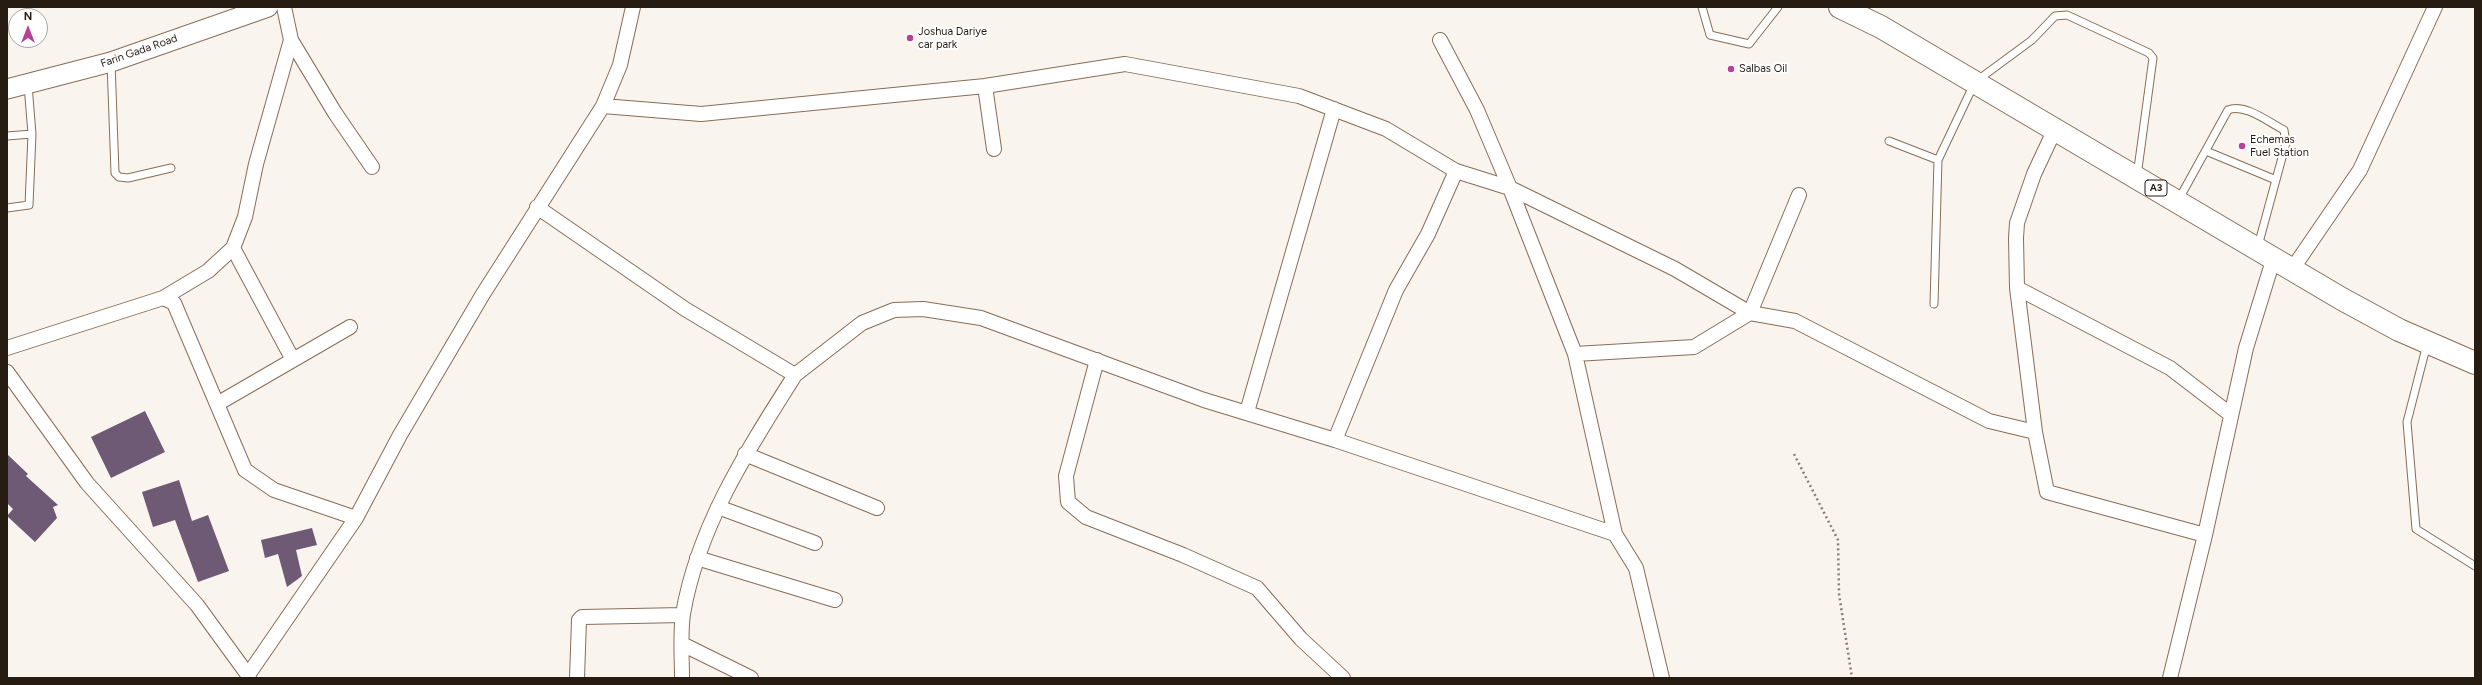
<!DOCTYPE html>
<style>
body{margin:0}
#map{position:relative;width:2482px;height:685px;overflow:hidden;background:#faf4ee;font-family:Figtree,sans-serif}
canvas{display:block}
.frame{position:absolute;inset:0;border:8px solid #271c12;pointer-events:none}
.north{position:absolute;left:8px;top:8px;width:40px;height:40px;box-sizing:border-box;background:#fff;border:1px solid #a9a4a0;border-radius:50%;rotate:0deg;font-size:11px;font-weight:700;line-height:16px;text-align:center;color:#271c12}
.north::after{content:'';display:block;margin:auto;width:14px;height:18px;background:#b74198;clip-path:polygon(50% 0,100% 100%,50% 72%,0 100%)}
</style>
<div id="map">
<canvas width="2482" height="685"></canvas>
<div class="frame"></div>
<div class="north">N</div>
</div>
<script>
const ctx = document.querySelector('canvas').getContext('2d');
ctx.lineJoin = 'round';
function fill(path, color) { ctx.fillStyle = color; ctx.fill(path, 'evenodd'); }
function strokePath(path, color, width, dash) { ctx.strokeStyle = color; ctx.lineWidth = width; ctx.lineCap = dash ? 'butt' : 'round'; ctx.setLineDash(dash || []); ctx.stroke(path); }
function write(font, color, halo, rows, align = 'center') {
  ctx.font = font + ' Figtree,sans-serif'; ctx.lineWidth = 4; ctx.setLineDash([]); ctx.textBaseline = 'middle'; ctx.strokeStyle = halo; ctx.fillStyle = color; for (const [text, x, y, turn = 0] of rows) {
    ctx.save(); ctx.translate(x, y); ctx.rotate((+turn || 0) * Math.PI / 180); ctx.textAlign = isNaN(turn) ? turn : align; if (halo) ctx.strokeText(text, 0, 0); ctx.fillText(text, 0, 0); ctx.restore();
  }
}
const building = new Path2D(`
 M 145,411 L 165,452 L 111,478 L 91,437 Z
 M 7,454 L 28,474 L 26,476 L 58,505 L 53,507 L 57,518 L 35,542 L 7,516 L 13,509 L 7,503 Z
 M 179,480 L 192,521 L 208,515 L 229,571 L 198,582 L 175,520 L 153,527 L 142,492 Z
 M 312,528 L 317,545 L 296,550 L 302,576 L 287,587 L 278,554 L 265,558 L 261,540 Z`);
const path = new Path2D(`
 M 1794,454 L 1838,540 L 1839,594 L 1852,678`);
const service = new Path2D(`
 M 1702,7 L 1710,35 L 1749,44 L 1778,7
 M 111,62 L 115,173 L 119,177 L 128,178 L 171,168
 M 7,136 L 32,134
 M 1889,141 L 1938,160
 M 2206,151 L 2276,180
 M 2179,199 L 2228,110 C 2245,103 2268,122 2284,130 L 2286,143 L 2258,246
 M 7,208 L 29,205 L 32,134 L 28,85
 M 1934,304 L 1938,160 L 1975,82 L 2032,40 L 2055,16 L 2067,15 L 2149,53 L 2153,58 L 2137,176
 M 2427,344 L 2407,422 L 2416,529 L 2475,566`);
const minor = new Path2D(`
 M 284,7 L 291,40 L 335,113 L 372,167
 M 1440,40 L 1477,110 L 1510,188 L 1675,269 L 1750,313 L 1795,321 L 1989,421 L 2035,432 L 2047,492 L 2205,535 L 2170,678
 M 985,86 L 994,149
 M 603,106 L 701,114 L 985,86 L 1125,64 L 1299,96 L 1386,129 L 1456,171 L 1510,188 L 1575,354 L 1615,534 L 1636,568 L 1662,678
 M 537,207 L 685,309 L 795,375 C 748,449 698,526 683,614 C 680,635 682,657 682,678
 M 233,248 L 293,360
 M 2293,268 L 2360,170 L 2435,7
 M 2017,288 L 2170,368 L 2230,414
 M 163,298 L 208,271 L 233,248 L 245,217 L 256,164 L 291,40
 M 7,348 L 163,298 L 174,303 L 245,470 L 274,490 L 356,518
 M 1575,354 L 1694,347 L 1750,313 L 1799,195
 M 1097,360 L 1066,476 L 1068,502 L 1086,517 L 1183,555 L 1257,588 L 1301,639 L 1343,678
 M 7,372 L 87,483 L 197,605 L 248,675
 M 795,375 L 862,323 L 894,310 L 923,309 L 981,318 L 1204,400 L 1335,440 L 1615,534
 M 217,404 L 350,327
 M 1247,412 L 1334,109
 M 2035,432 L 2017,288 L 2016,238 L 2017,223 L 2034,174 L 2055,129
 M 1335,440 L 1396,290 L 1428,234 L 1456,171
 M 745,454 L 877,508
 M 718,507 L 815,543
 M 2205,535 L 2246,348 L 2274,257
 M 697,558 L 835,600
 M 682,644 L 751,678
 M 249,678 L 248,675 L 356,518 L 400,435 L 483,294 L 603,106 L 620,65 L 633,7
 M 577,678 L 579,620 L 582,617 L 683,615`);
const secondary = new Path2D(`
 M 7,89 L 111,62 L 268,7`);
const trunk = new Path2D(`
 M 1840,7 L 1881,27 L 2342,299 L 2399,330 L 2475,363`);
const markers = [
 [910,38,4,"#b74198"],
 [1731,69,4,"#b74198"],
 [2242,146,4,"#b74198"]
];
const shields = [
 [2156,188,22]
];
const shieldNames = [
 ["A3",2156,188]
];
const poiNames = [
 ["Joshua Dariye",918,32],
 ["car park",918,45],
 ["Salbas Oil",1739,69],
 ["Echemas",2250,140],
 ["Fuel Station",2250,153]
];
const streetNames = [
 ["Farin Gada Road",139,51,-19]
];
fill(building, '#6e5a75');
strokePath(service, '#896d55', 9);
strokePath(minor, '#896d55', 16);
strokePath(secondary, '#896d55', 21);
strokePath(trunk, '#896d55', 24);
strokePath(path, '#877f76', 2.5, [2, 3]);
strokePath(service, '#fff', 7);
strokePath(minor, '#fff', 14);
strokePath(secondary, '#fff', 19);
strokePath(trunk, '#fff', 22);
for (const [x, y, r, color] of markers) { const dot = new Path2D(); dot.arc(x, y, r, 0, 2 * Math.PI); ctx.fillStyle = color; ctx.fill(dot); strokePath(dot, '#fff', 1.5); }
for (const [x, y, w] of shields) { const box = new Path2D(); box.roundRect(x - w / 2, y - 8, w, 16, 3); ctx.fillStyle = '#fff'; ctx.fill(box); strokePath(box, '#271c12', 1); }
write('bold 10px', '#271c12', null, shieldNames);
write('11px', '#271c12', '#fff', poiNames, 'left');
write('11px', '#271c12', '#fff', streetNames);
</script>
